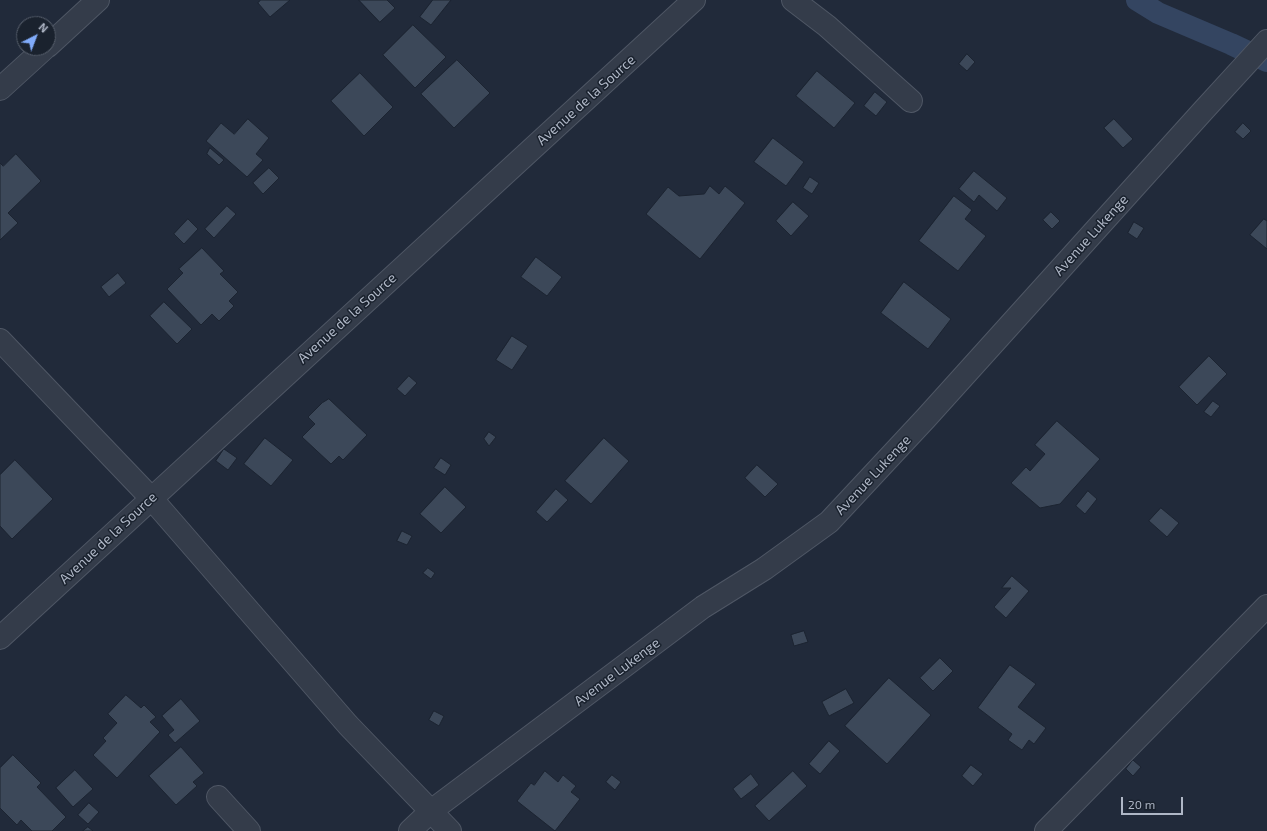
<!DOCTYPE html>
<style>
body{margin:0}
#map{position:relative;width:1267px;height:831px;overflow:hidden;background:#212a3a;font-family:"Exo 2",sans-serif}
canvas{display:block}
.north{position:absolute;left:16px;top:16px;width:40px;height:40px;box-sizing:border-box;background:#1a222e;border:1px solid #565e6b;border-radius:50%;rotate:42deg;font-size:11px;font-weight:700;line-height:16px;text-align:center;color:#afb7c6}
.north::after{content:'';display:block;margin:auto;width:14px;height:18px;background:#80abfa;clip-path:polygon(50% 0,100% 100%,50% 72%,0 100%)}
.scale{position:absolute;left:1121px;top:797px;width:62px;height:18px;box-sizing:border-box;border:2px solid #afb7c6;border-top:0;padding-left:5px;font-size:12px;line-height:14px;white-space:nowrap;color:#afb7c6;-webkit-text-stroke:3px #1a222e;paint-order:stroke}
</style>
<div id="map">
<canvas width="1267" height="831"></canvas>
<div class="north">N</div>
<div class="scale">20 m</div>
</div>
<script>
const ctx = document.querySelector('canvas').getContext('2d');
ctx.lineJoin = 'round';
function strokePath(path, color, width, dash) { ctx.strokeStyle = color; ctx.lineWidth = width; ctx.lineCap = dash ? 'butt' : 'round'; ctx.setLineDash(dash || []); ctx.stroke(path); }
function fill(path, color) { ctx.fillStyle = color; ctx.fill(path, 'evenodd'); }
function write(font, color, halo, rows, align = 'center') {
  ctx.font = font + ' "Exo 2",sans-serif'; ctx.lineWidth = 3; ctx.setLineDash([]); ctx.textBaseline = 'middle'; ctx.strokeStyle = halo; ctx.fillStyle = color; for (const [text, x, y, turn = 0] of rows) {
    ctx.save(); ctx.translate(x, y); ctx.rotate((+turn || 0) * Math.PI / 180); ctx.textAlign = isNaN(turn) ? turn : align; if (halo) ctx.strokeText(text, 0, 0); ctx.fillText(text, 0, 0); ctx.restore();
  }
}
const canal = new Path2D(`
 M 1137,0 L 1158,13 L 1231,44 L 1267,61`);
const building = new Path2D(`
 M 261,0 L 290,0 L 270,17 L 258,3 Z
 M 359,0 L 387,0 L 395,8 L 380,22 Z
 M 433,0 L 451,0 L 431,25 L 420,17 Z
 M 413,25 L 446,57 L 415,88 L 383,55 Z
 M 967,54 L 975,62 L 967,71 L 959,64 Z
 M 457,60 L 490,93 L 454,128 L 421,94 Z
 M 817,71 L 855,103 L 834,128 L 796,96 Z
 M 360,73 L 393,107 L 364,136 L 331,101 Z
 M 875,92 L 887,102 L 876,116 L 864,106 Z
 M 248,119 L 269,138 L 256,154 L 263,160 L 247,177 L 206,141 L 221,123 L 234,134 Z
 M 1114,119 L 1133,139 L 1123,148 L 1104,128 Z
 M 1243,123 L 1251,131 L 1243,139 L 1235,132 Z
 M 773,138 L 804,162 L 786,186 L 754,162 Z
 M 210,148 L 224,160 L 219,165 L 207,154 Z
 M 16,154 L 41,181 L 8,213 L 18,223 L 0,240 L 0,163 L 3,166 Z
 M 269,168 L 279,178 L 263,194 L 253,183 Z
 M 974,171 L 1007,198 L 997,211 L 979,195 L 974,202 L 959,189 Z
 M 810,177 L 819,183 L 812,194 L 803,188 Z
 M 710,186 L 719,194 L 725,186 L 745,203 L 700,259 L 646,214 L 668,187 L 679,196 L 704,194 Z
 M 954,196 L 972,210 L 965,219 L 986,236 L 958,271 L 919,241 Z
 M 793,202 L 809,216 L 791,236 L 776,221 Z
 M 227,206 L 236,214 L 214,238 L 205,229 Z
 M 1051,212 L 1060,221 L 1052,229 L 1043,220 Z
 M 188,219 L 198,229 L 184,244 L 174,234 Z
 M 1264,219 L 1267,221 L 1267,249 L 1250,235 Z
 M 1134,222 L 1144,228 L 1137,239 L 1128,233 Z
 M 202,248 L 224,271 L 220,274 L 238,292 L 229,301 L 234,306 L 219,321 L 212,314 L 201,325 L 167,289 L 183,273 L 179,269 Z
 M 536,257 L 562,277 L 547,296 L 521,277 Z
 M 118,273 L 126,283 L 109,297 L 101,287 Z
 M 904,282 L 951,319 L 928,349 L 881,313 Z
 M 164,302 L 192,329 L 177,344 L 150,316 Z
 M 512,336 L 528,346 L 512,370 L 496,360 Z
 M 1209,356 L 1227,374 L 1197,405 L 1179,387 Z
 M 409,376 L 417,383 L 405,396 L 397,389 Z
 M 329,399 L 367,435 L 343,460 L 339,456 L 331,464 L 302,437 L 315,424 L 308,417 L 322,403 Z
 M 1213,401 L 1220,406 L 1211,417 L 1204,412 Z
 M 1057,421 L 1100,459 L 1060,504 L 1040,508 L 1011,483 L 1026,467 L 1030,471 L 1045,454 L 1035,445 Z
 M 489,432 L 496,437 L 489,446 L 484,439 Z
 M 265,438 L 293,460 L 271,486 L 244,464 Z
 M 604,438 L 629,461 L 591,504 L 565,481 Z
 M 224,449 L 237,458 L 228,470 L 216,461 Z
 M 441,458 L 451,465 L 445,475 L 434,468 Z
 M 15,460 L 53,499 L 12,539 L 0,526 L 0,475 Z
 M 757,465 L 778,484 L 765,497 L 745,478 Z
 M 445,487 L 466,507 L 441,533 L 420,514 Z
 M 556,489 L 568,500 L 547,522 L 536,512 Z
 M 1088,491 L 1097,499 L 1085,514 L 1076,506 Z
 M 1161,508 L 1179,523 L 1167,537 L 1149,521 Z
 M 402,531 L 412,536 L 407,545 L 397,541 Z
 M 428,568 L 435,573 L 431,579 L 423,573 Z
 M 1012,576 L 1029,591 L 1006,618 L 994,607 L 1011,588 L 1002,588 Z
 M 804,631 L 808,642 L 794,646 L 791,635 Z
 M 940,658 L 953,671 L 933,691 L 920,678 Z
 M 1010,665 L 1036,684 L 1018,707 L 1046,728 L 1034,744 L 1029,740 L 1022,750 L 1008,740 L 1012,734 L 978,708 Z
 M 889,678 L 931,715 L 887,764 L 845,726 Z
 M 846,689 L 854,703 L 829,716 L 822,702 Z
 M 126,695 L 141,708 L 144,705 L 156,717 L 150,722 L 160,732 L 117,778 L 93,755 L 106,741 L 103,738 L 117,723 L 108,714 Z
 M 181,699 L 200,721 L 175,743 L 168,735 L 174,730 L 162,716 Z
 M 434,711 L 444,716 L 439,726 L 429,720 Z
 M 829,741 L 840,751 L 820,774 L 809,764 Z
 M 181,747 L 204,773 L 193,782 L 197,786 L 176,805 L 149,776 Z
 M 13,755 L 41,783 L 37,787 L 66,817 L 52,831 L 32,831 L 21,820 L 17,825 L 0,808 L 0,768 Z
 M 1133,760 L 1141,767 L 1133,776 L 1126,769 Z
 M 971,765 L 983,774 L 973,786 L 962,776 Z
 M 75,770 L 93,789 L 73,807 L 56,788 Z
 M 545,771 L 558,782 L 563,775 L 576,786 L 571,792 L 580,799 L 555,831 L 517,801 L 531,783 L 534,785 Z
 M 793,771 L 807,786 L 769,821 L 755,806 Z
 M 751,774 L 759,785 L 741,799 L 733,789 Z
 M 612,775 L 621,782 L 615,790 L 606,782 Z
 M 89,803 L 99,812 L 88,824 L 78,815 Z
 M 88,827 L 93,831 L 83,831 Z`);
const minor = new Path2D(`
 M 793,0 L 827,26 L 911,101
 M 48,46 L 98,0
 M 0,89 L 45,48
 M 0,340 L 151,498 L 348,725 L 450,831
 M 0,638 L 694,0
 M 218,797 L 249,831
 M 410,831 L 431,811 L 703,607 L 764,569 L 829,522 L 926,418 L 1202,112 L 1267,41
 M 1046,831 L 1267,606`);
const streetNames = [
 ["Avenue de la Source",586,100,-42],
 ["Avenue Lukenge",1091,235,-48],
 ["Avenue de la Source",347,318,-42],
 ["Avenue Lukenge",873,475,-47],
 ["Avenue de la Source",108,538,-43],
 ["Avenue Lukenge",617,672,-37]
];
strokePath(canal, '#344561', 22);
fill(building, '#3c4859');
strokePath(building, '#1c2431', 1);
strokePath(minor, '#4f5765', 24);
strokePath(minor, '#343c4a', 22);
write('14px', '#afb7c6', '#1a222e', streetNames);
</script>
